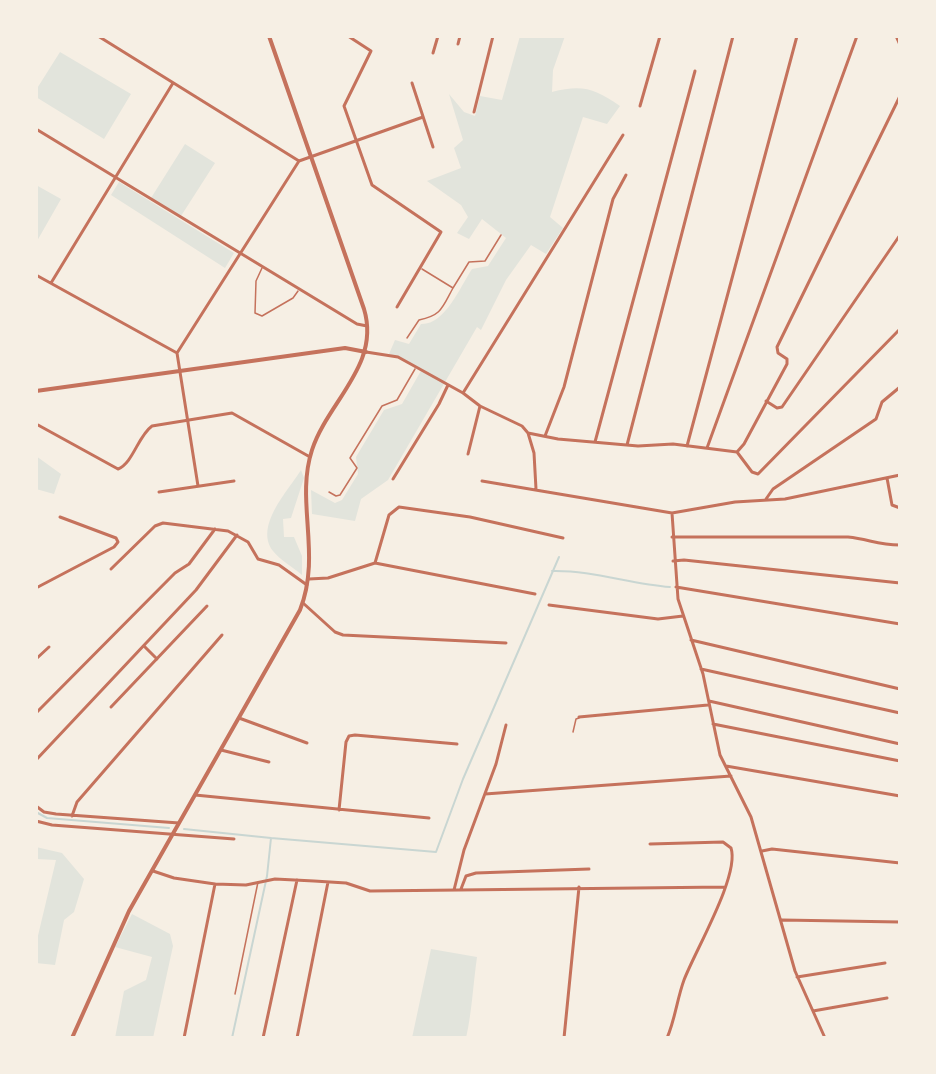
<!DOCTYPE html>
<style>
body{margin:0}
#map{position:relative;width:936px;height:1074px;overflow:hidden;background:#f6efe4;font-family:"Source Serif 4",serif}
canvas{display:block}
.frame{position:absolute;inset:0;border:38px solid #f6efe4;pointer-events:none}
</style>
<div id="map">
<canvas width="936" height="1074"></canvas>
<div class="frame"></div>
</div>
<script>
const ctx = document.querySelector('canvas').getContext('2d');
ctx.lineJoin = 'round';
function fill(path, color) { ctx.fillStyle = color; ctx.fill(path, 'evenodd'); }
function strokePath(path, color, width, dash) { ctx.strokeStyle = color; ctx.lineWidth = width; ctx.lineCap = dash ? 'butt' : 'round'; ctx.setLineDash(dash || []); ctx.stroke(path); }
const green = new Path2D(`
 M 520,36 L 565,36 L 553,70 L 552,92 C 583,84 595,89 620,106 L 607,124 L 583,117 L 550,217 L 563,228 L 546,254 L 531,245 L 506,280 L 481,330 L 477,327 L 388,480 L 361,499 L 355,521 L 312,514 L 311,490 L 335,503 L 342,500 L 358,474 L 356,457 L 384,410 L 402,404 L 422,369 L 389,354 L 395,340 L 409,344 L 421,324 C 445,325 460,287 472,269 L 488,266 L 506,238 L 482,219 L 469,239 L 457,233 L 468,217 L 461,205 L 427,181 L 461,168 L 454,148 L 463,140 L 449,94 L 464,112 L 475,116 L 480,96 L 502,100 Z
 M 60,52 L 131,94 L 104,139 L 36,97 L 36,90 Z
 M 185,144 L 215,163 L 181,216 L 151,198 Z
 M 119,182 L 234,253 L 225,268 L 111,195 Z
 M 36,185 L 61,199 L 37,241 L 36,240 Z
 M 36,456 L 61,474 L 54,494 L 36,489 Z
 M 301,470 L 304,478 L 291,518 L 283,519 L 284,537 L 294,537 L 302,556 L 302,575 C 293,567 280,560 273,551 C 254,526 288,491 301,470 Z
 M 36,847 L 62,853 L 84,879 L 74,912 L 64,920 L 55,965 L 36,963 L 36,944 L 56,860 L 36,859 Z
 M 132,914 L 170,934 L 173,946 L 153,1038 L 115,1038 L 124,991 L 146,980 L 152,957 L 115,947 Z
 M 431,949 L 477,957 C 473,985 472,1011 466,1038 L 412,1038 Z`);
const stream = new Path2D(`
 M 552,571 C 592,570 630,584 670,587
 M 36,812 L 47,818 L 169,828
 M 184,829 L 271,838
 M 232,1038 L 267,876 L 271,838 L 436,852 L 463,779 L 559,557`);
const service = new Path2D(`
 M 262,268 L 256,281 L 255,313 L 262,316 L 293,298 L 298,291
 M 422,269 L 453,288 L 469,262 L 485,261 L 501,235
 M 407,338 L 419,320 C 442,315 442,308 453,288
 M 329,492 L 336,496 L 340,495 L 357,468 L 350,458 L 382,406 L 397,400 L 415,369
 M 573,732 L 576,719 L 579,718
 M 235,994 L 258,882`);
const minor = new Path2D(`
 M 98,36 L 299,161
 M 348,36 L 371,51 L 344,106 L 372,185 L 441,232 L 397,307
 M 896,36 L 900,45
 M 36,38 L 37,36
 M 458,44 L 460,36
 M 433,53 L 438,36
 M 412,83 L 433,147
 M 640,106 L 660,36
 M 474,112 L 493,36
 M 36,129 L 357,324 L 367,326
 M 36,275 L 177,353
 M 51,283 L 173,83
 M 366,352 L 398,357 L 463,393 L 480,406 L 522,426 L 528,433 L 534,453 L 536,489
 M 177,353 L 299,161 L 423,117
 M 177,353 L 198,486
 M 463,393 L 623,135
 M 766,401 L 777,408 L 782,407 L 900,235
 M 38,425 L 118,469 C 133,463 138,436 152,426 L 232,413 L 310,457
 M 528,433 L 558,439 L 638,446 L 673,444 L 737,452 L 752,472 L 758,474 L 900,329
 M 545,436 L 564,387 L 613,199 L 626,175
 M 595,442 L 695,71
 M 627,445 L 733,36
 M 687,446 L 797,36
 M 707,448 L 857,36
 M 737,452 L 744,444 L 787,364 L 787,359 L 778,353 L 777,347 L 900,96
 M 468,454 L 480,406
 M 887,478 L 892,505 L 900,508
 M 393,479 L 439,404 L 448,385
 M 482,481 L 672,513 L 735,502 L 785,499 L 900,475
 M 159,492 L 234,481
 M 766,499 L 773,489 L 876,419 L 882,402 L 900,387
 M 672,513 L 678,599 L 703,674 L 720,755 L 751,817 L 795,971 L 825,1038
 M 672,537 L 848,537 C 869,539 877,545 900,545
 M 673,561 L 684,560 L 900,583
 M 375,563 L 389,515 L 399,507 L 470,517 L 563,538
 M 111,569 L 155,526 L 163,523 L 228,531 L 248,542 L 258,559 L 279,565 L 307,585
 M 309,579 L 328,578 L 375,563 L 535,594
 M 676,587 L 900,624
 M 36,588 L 114,547 L 118,542 L 116,538 L 60,517
 M 303,603 L 335,632 L 343,635 L 506,643
 M 549,605 L 658,619 L 683,616
 M 691,640 L 900,689
 M 144,646 L 157,659
 M 36,659 L 49,647
 M 701,669 L 900,713
 M 709,701 L 900,744
 M 111,707 L 207,606
 M 36,713 L 175,573 L 189,564 L 215,529
 M 579,717 L 708,705
 M 239,718 L 307,743
 M 713,724 L 900,761
 M 221,750 L 269,762
 M 36,760 L 196,590 L 237,535
 M 726,766 L 900,796
 M 485,794 L 731,776
 M 195,795 L 429,818
 M 36,806 L 44,812 L 56,814 L 179,823
 M 339,810 L 346,742 L 349,736 L 355,735 L 457,744
 M 72,816 L 77,802 L 222,635
 M 36,821 L 52,825 L 234,839
 M 650,844 L 723,842 L 731,848 C 740,875 695,951 684,980 C 677,999 675,1020 667,1038
 M 762,851 L 772,849 L 900,863
 M 153,871 L 174,878 L 215,884 L 246,885 L 275,879 L 314,881 L 346,883 L 370,891 L 725,887
 M 461,889 L 466,876 L 476,873 L 589,869
 M 454,890 L 464,850 L 496,764 L 506,725
 M 782,920 L 900,922
 M 797,977 L 885,963
 M 813,1011 L 887,998
 M 184,1038 L 215,884
 M 263,1038 L 297,880
 M 297,1038 L 328,882
 M 564,1038 L 579,887`);
const tertiary = new Path2D(`
 M 36,391 L 345,348 L 366,352
 M 72,1038 L 129,911 L 300,610 C 322,554 295,502 312,450 C 328,401 381,365 364,309 L 269,36`);
fill(green, '#e2e4dc');
strokePath(stream, '#c9d6d2', 2);
strokePath(service, '#c5725c', 1.5);
strokePath(minor, '#c5725c', 3);
strokePath(tertiary, '#c5725c', 4);
</script>
